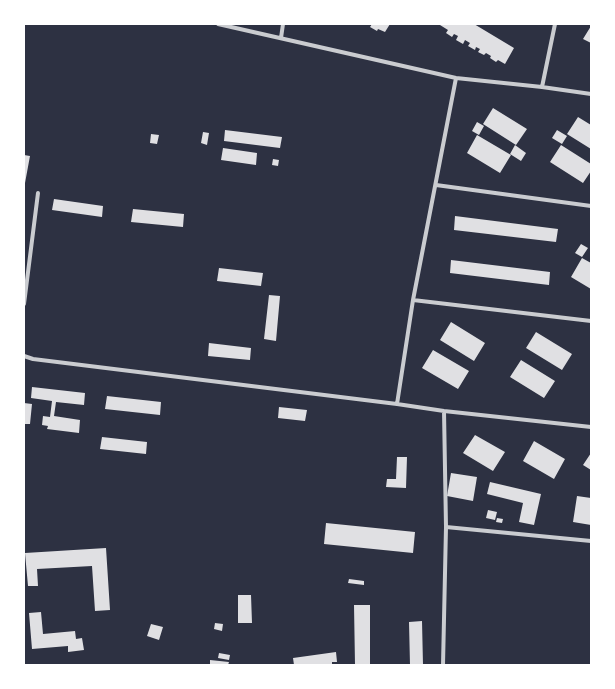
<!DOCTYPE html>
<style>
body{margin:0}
#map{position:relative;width:615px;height:689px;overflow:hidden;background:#2d3142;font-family:Raleway,sans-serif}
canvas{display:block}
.frame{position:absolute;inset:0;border:25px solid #fff;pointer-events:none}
</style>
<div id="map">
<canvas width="615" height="689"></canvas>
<div class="frame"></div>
</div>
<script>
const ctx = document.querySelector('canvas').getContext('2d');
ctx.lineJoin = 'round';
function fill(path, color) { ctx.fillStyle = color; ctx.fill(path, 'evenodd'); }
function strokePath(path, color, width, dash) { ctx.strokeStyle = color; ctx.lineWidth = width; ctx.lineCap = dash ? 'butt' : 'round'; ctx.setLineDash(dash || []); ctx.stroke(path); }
const building = new Path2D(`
 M 372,24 L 390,24 L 385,32 L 378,29 L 377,31 L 370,27 Z
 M 441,24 L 474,24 L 514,48 L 505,64 L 498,60 L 496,62 L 490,58 L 491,56 L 486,53 L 484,55 L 478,52 L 480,49 L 476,47 L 475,50 L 468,46 L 470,43 L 465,40 L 463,44 L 456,40 L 458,36 L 454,34 L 452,37 L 446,33 L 448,30 L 440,25 Z
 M 591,26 L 591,43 L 583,39 Z
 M 493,108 L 527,129 L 516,145 L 483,124 Z
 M 578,117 L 591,125 L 591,149 L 567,134 Z
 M 477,122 L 484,126 L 479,135 L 472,131 Z
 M 225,130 L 282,137 L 280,148 L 224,141 Z
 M 557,130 L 567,136 L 562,144 L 552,138 Z
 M 203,132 L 209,133 L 207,145 L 201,143 Z
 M 151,134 L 159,135 L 157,144 L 150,143 Z
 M 477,135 L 511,155 L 500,173 L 467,153 Z
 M 515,145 L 526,153 L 521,161 L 510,154 Z
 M 561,145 L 591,164 L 591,171 L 583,183 L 550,162 Z
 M 223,148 L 257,153 L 256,165 L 221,160 Z
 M 24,155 L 30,156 L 25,183 L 24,183 Z
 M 273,159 L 279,160 L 278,166 L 272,165 Z
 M 54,199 L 103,206 L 102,217 L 52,210 Z
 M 133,209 L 184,214 L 183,227 L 131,222 Z
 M 455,216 L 558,229 L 556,242 L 454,230 Z
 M 581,244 L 588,248 L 582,257 L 575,253 Z
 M 582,258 L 591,263 L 591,289 L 571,277 Z
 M 451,260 L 550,272 L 549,285 L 450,273 Z
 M 219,268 L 263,273 L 261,286 L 217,281 Z
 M 269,295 L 280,296 L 276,341 L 264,339 Z
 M 451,322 L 485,343 L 474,361 L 440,340 Z
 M 536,332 L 572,354 L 562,370 L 526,348 Z
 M 209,343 L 251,348 L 250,360 L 208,356 Z
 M 433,350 L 469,371 L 458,389 L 422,368 Z
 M 521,360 L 555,381 L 544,398 L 510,377 Z
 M 32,387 L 85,393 L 84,405 L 56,402 L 54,416 L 80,420 L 79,433 L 47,429 L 48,426 L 42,425 L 43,416 L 50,417 L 52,401 L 31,398 Z
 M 107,396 L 161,402 L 160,415 L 105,409 Z
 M 24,403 L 32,404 L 30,424 L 24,424 Z
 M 279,407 L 307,410 L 305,421 L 278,418 Z
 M 475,435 L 505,452 L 493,471 L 463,453 Z
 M 102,437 L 147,442 L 146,454 L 100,449 Z
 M 534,441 L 565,459 L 554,479 L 523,461 Z
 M 591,453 L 591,470 L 583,465 Z
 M 397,457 L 407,457 L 406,488 L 386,487 L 387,479 L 396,479 Z
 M 451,473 L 477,477 L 473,501 L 447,496 Z
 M 490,482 L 541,494 L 534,525 L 519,522 L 523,503 L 487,494 Z
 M 577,496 L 591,498 L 591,525 L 573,522 Z
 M 488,510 L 497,512 L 495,520 L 486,518 Z
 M 497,518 L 503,519 L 502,523 L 496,522 Z
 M 326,523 L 415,532 L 413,553 L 324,544 Z
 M 106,548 L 110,610 L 95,611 L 92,566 L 37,569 L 38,586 L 28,586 L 25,553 Z
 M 349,579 L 364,581 L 364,585 L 348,583 Z
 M 238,595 L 251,595 L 252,623 L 238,623 Z
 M 354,605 L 370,605 L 370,665 L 355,665 Z
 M 41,612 L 43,634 L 75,631 L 76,639 L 82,638 L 84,650 L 68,652 L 68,646 L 32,649 L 29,613 Z
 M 422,621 L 423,665 L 410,665 L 409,622 Z
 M 215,623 L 223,624 L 222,631 L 214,629 Z
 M 151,624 L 163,627 L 159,640 L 147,636 Z
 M 336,652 L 337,662 L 332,662 L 332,665 L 294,665 L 293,658 Z
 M 219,653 L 230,655 L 229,660 L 218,658 Z
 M 210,660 L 229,662 L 228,665 L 210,665 Z`);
const minor = new Path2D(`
 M 218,24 L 456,78 L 542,87 L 591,94
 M 281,38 L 283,24
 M 542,87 L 555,24
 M 436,185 L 591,206
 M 413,300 L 591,321
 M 24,304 L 38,193
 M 24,356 L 33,359 L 397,404 L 444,411 L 591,427
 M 397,404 L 413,300 L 456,78
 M 444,411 L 446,527
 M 443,665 L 446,527 L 591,541`);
fill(building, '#e0e0e3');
strokePath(minor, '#caccd0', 4);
</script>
